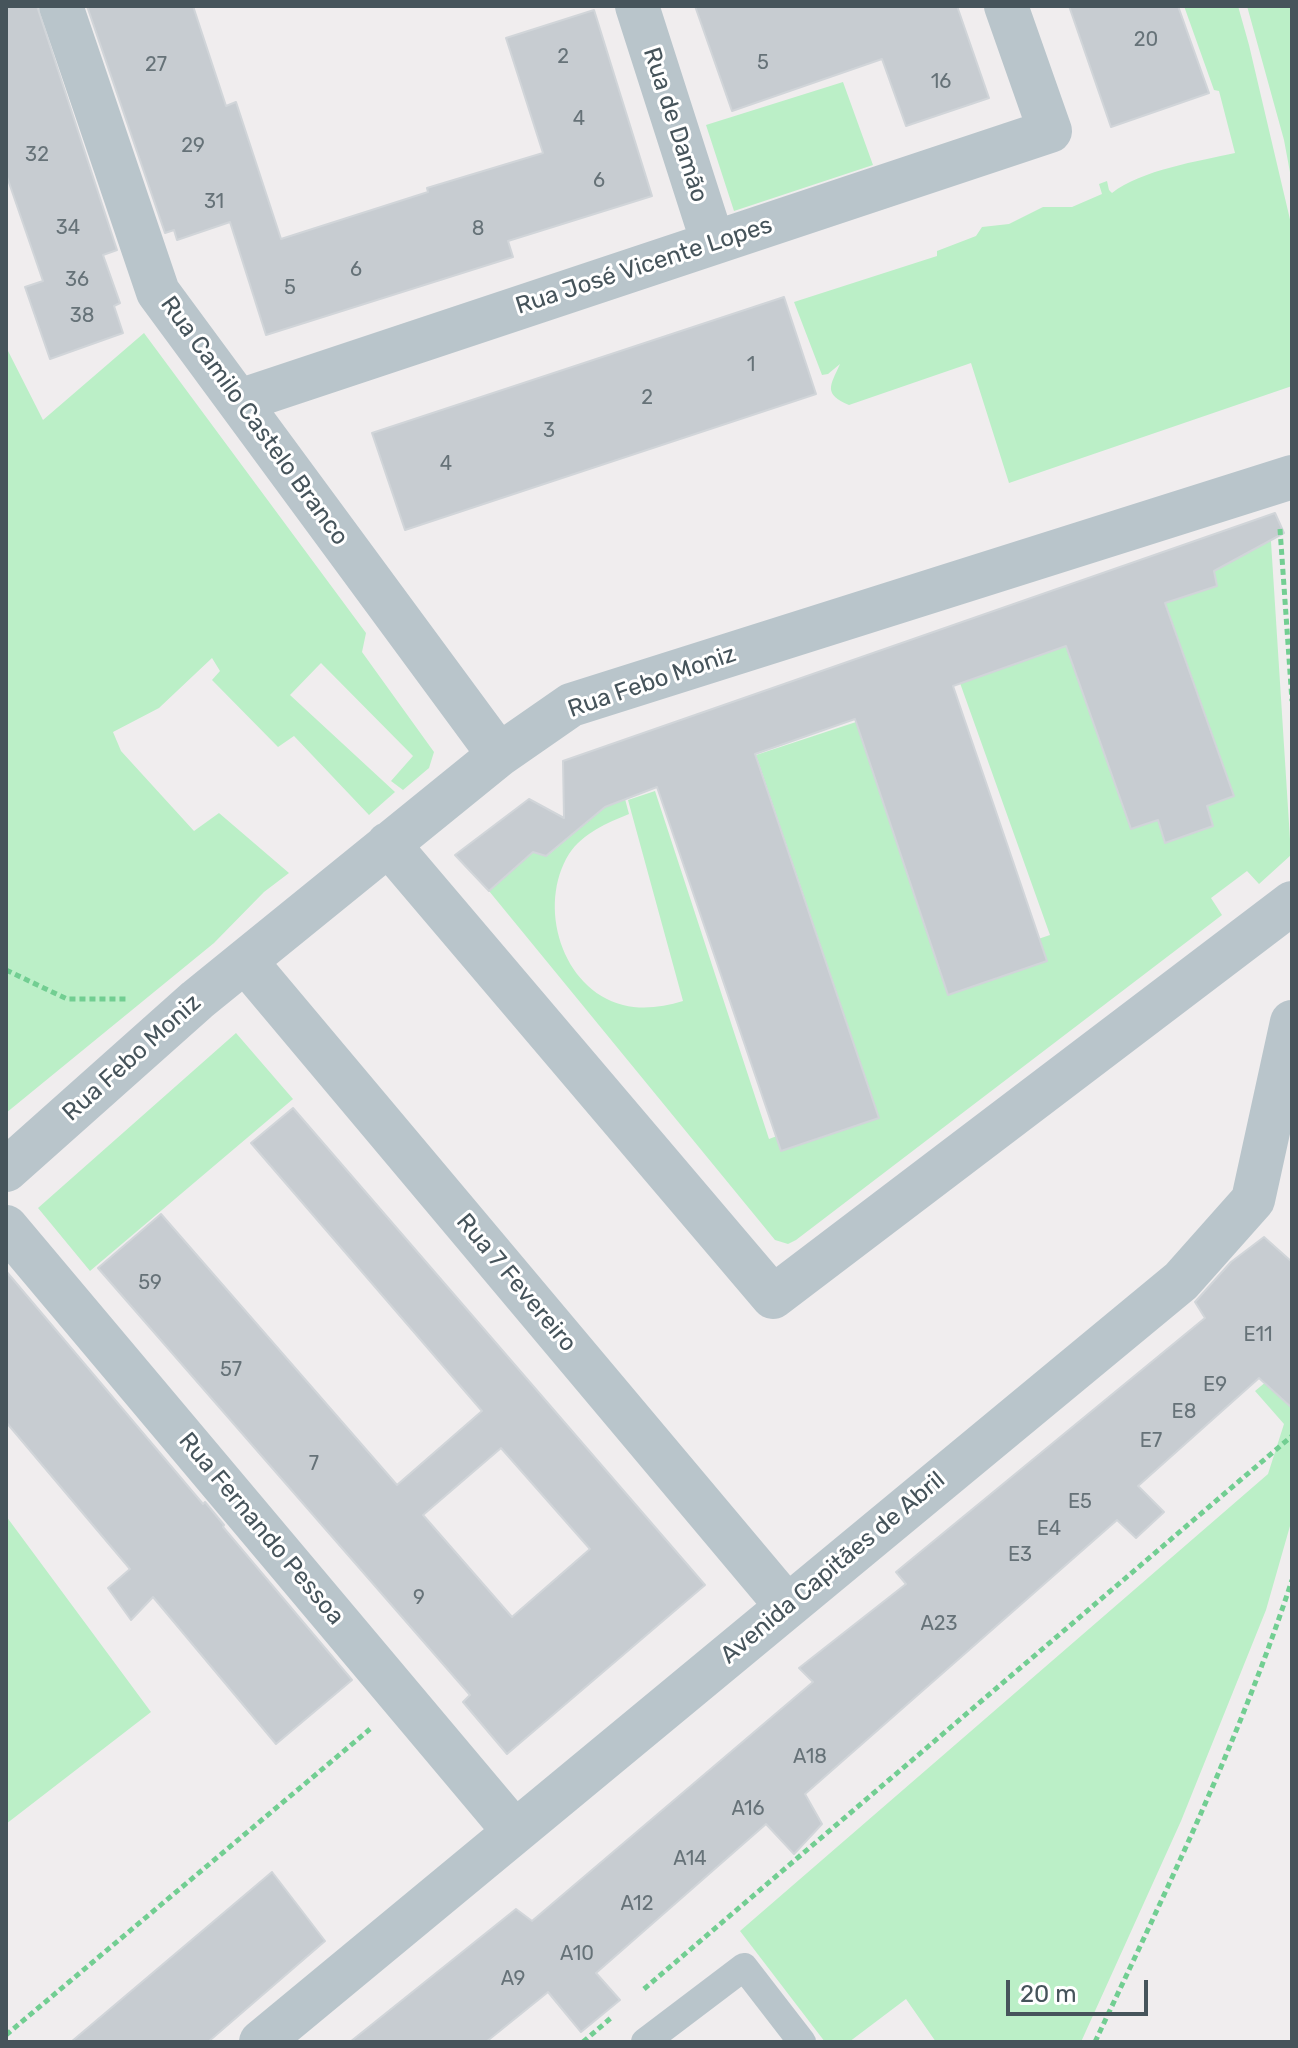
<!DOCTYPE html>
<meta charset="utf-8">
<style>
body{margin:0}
#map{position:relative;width:1298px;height:2048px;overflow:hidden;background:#f0edee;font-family:Rubik,sans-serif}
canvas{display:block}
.frame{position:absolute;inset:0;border:8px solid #46545b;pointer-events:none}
.scale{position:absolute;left:1006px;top:1980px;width:142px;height:36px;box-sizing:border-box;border:4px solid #46545b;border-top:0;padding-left:10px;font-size:24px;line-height:28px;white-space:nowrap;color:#46545b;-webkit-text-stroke:6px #fff;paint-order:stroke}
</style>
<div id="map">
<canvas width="1298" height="2048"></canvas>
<div class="frame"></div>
<div class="scale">20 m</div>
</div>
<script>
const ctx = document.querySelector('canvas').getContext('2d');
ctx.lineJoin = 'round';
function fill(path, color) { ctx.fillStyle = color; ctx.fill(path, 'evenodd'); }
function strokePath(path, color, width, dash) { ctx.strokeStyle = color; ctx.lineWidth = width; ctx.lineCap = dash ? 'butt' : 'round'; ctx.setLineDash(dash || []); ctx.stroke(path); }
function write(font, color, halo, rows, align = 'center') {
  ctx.font = font + ' Rubik,sans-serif'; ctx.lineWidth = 6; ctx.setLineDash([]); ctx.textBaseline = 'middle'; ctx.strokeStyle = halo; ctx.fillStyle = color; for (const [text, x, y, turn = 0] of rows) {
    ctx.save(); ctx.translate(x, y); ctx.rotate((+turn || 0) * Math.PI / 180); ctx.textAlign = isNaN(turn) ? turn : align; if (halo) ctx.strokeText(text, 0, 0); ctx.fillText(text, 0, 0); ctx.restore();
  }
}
const green = new Path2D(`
 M 1184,6 L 1238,6 L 1249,45 L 1292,228 L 1292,386 L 1009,483 L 971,363 L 849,405 C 823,394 830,386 840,364 L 828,374 L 822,375 L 794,302 L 937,256 L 937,251 L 976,236 L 982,227 L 1009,224 L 1043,207 L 1072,207 L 1102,194 L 1099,184 L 1107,181 L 1109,190 L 1112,193 C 1141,170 1199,161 1235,153 L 1219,91 L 1214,90 Z
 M 1247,6 L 1292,6 L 1292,183 L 1284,140 Z
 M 843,82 L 873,165 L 734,211 L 706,125 Z
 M 144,333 L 366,633 L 362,652 L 434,752 L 429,768 L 403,790 L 391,781 L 413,756 L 321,663 L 290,695 L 395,792 L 369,815 L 294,736 L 278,747 L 212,680 L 220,671 L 212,658 L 159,708 L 113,732 L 121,751 L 194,831 L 219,813 L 289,873 L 264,892 L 214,943 L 6,1113 L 6,347 L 43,420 Z
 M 1270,526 L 1291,855 L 1259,884 L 1247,871 L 1211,898 L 1222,915 L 796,1240 L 788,1244 L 775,1240 L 489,891 L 533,852 L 547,856 L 605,807 L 625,799 L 629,814 C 607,823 583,833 569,854 C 537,905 561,989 623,1005 C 643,1010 663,1007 683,1001 L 628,800 L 655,791 L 769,1139 L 798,1128 L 805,1143 L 853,1127 L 873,1100 L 756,755 L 856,722 L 940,972 L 1050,935 L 960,683 L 1071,644 L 1069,655 L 1131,829 L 1158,820 L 1166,843 L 1213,826 L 1207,806 L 1234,796 L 1160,605 L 1217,586 L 1214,571 Z
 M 236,1033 L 293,1099 L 90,1271 L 38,1208 Z
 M 1292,1364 L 1292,1519 L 1266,1610 L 1181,1821 L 1081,2042 L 936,2042 L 906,1999 L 849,2042 L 825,2042 L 740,1931 L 1268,1474 L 1284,1424 L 1255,1391 L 1285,1366 Z
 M 6,1516 L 151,1712 L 6,1824 Z`);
const building = new Path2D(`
 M 6,6 L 37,6 L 117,250 L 103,255 L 120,303 L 114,306 L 123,333 L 50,359 L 25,287 L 43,281 L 6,174 Z
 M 87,6 L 193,6 L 226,106 L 236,102 L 281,239 L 428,192 L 427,188 L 543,153 L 506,38 L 594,10 L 652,196 L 508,241 L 513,257 L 266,335 L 230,222 L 177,240 L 174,230 L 165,233 Z
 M 695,6 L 957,6 L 989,98 L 906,126 L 882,59 L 732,111 Z
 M 1069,6 L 1178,6 L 1209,93 L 1111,127 Z
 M 784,297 L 816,394 L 405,530 L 372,433 Z
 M 1275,513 L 1284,533 L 1214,571 L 1217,586 L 1165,603 L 1234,796 L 1207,806 L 1213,826 L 1165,843 L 1158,820 L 1131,829 L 1066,646 L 953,686 L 1047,961 L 948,995 L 855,719 L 755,754 L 879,1118 L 781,1151 L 657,787 L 605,807 L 546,856 L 533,852 L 489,891 L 455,855 L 529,799 L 564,818 L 563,761 Z
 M 293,1108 L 705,1585 L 507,1754 L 463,1702 L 470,1695 L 98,1268 L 161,1214 L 397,1485 L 482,1411 L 251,1143 ZM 501,1448 L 590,1549 L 512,1617 L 423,1515 Z
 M 1264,1237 L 1292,1262 L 1292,1408 L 1259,1378 L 1138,1486 L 1164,1512 L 1136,1538 L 1117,1520 L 805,1794 L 822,1824 L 794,1854 L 766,1824 L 596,1973 L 620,2000 L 581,2032 L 548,1992 L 486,2042 L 350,2042 L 516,1909 L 532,1921 L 813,1682 L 799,1668 L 906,1584 L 896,1572 L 1205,1318 L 1195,1302 L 1231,1262 Z
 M 6,1271 L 203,1504 L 205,1502 L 224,1525 L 223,1527 L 352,1680 L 276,1744 L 153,1597 L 131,1620 L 108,1588 L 130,1569 L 6,1422 Z
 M 272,1872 L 325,1941 L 208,2042 L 71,2042 Z`);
const path = new Path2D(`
 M 1280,529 L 1292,701
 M 6,970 L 67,999 L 127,999
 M 644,1989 L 1292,1436
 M 6,2035 L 370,1729
 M 583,2042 L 612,2017
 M 1095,2042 C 1166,1891 1240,1739 1292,1580`);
const lane = new Path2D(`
 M 645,2042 L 744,1967 L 802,2042`);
const street = new Path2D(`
 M 61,6 L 158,292 L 499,755
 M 637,6 L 713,243
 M 239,401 L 1050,131 L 1006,6
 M 388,844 L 773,1297 L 1292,903
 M 245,961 L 787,1606
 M 6,1170 L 197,1000 L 499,755 L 571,705 L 1292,477
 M 6,1227 L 515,1832
 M 261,2042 L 1181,1281 L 1253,1200 L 1292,1022`);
const numberNames = [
 ["20",1146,40],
 ["2",563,57],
 ["5",763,63],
 ["27",156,65],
 ["16",941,82],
 ["4",579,119],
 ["29",193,146],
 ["32",37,155],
 ["6",599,181],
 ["31",214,202],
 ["34",68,228],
 ["8",478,229],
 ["6",356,270],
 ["36",77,280],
 ["5",290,288],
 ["38",82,316],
 ["1",751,365],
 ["2",647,398],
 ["3",549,431],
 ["4",446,464],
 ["59",150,1283],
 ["E11",1258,1335],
 ["57",231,1370],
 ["E9",1215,1385],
 ["E8",1184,1412],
 ["E7",1151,1441],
 ["7",314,1464],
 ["E5",1080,1502],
 ["E4",1049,1529],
 ["E3",1020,1555],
 ["9",419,1598],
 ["A23",939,1624],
 ["A18",810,1757],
 ["A16",748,1809],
 ["A14",690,1859],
 ["A12",637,1904],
 ["A10",577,1954],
 ["A9",513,1979]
];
const streetNames = [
 ["Rua de Damão",675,125,72],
 ["Rua José Vicente Lopes",644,266,-18],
 ["Rua Camilo Castelo Branco",254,421,54],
 ["Rua Febo Moniz",652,682,-19],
 ["Rua Febo Moniz",132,1058,-42],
 ["Rua 7 Fevereiro",516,1283,50],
 ["Rua Fernando Pessoa",261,1529,50],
 ["Avenida Capitães de Abril",833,1568,-40]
];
fill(green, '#bbefc7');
fill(building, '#c7ccd1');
strokePath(building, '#d1d5d9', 2);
strokePath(path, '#72ce92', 5, [6, 4]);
strokePath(lane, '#b9c5cb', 28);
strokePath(street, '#b9c5cb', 44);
write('20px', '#667278', null, numberNames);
write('24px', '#46545b', '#fff', streetNames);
</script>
